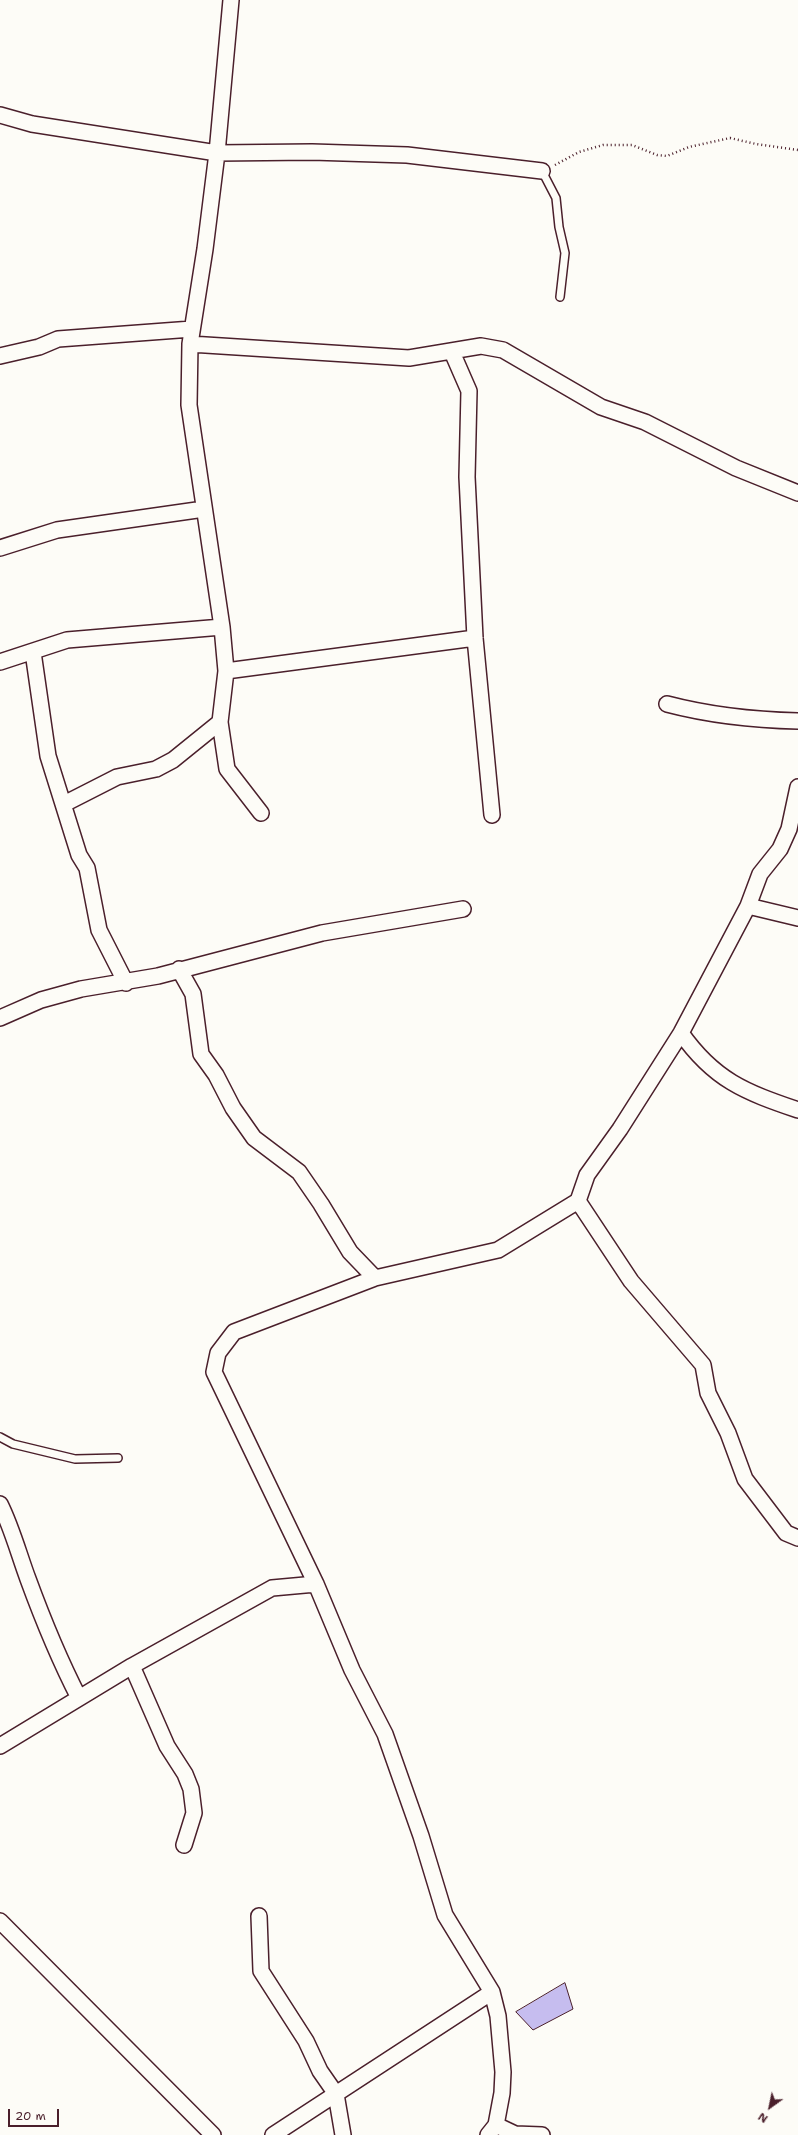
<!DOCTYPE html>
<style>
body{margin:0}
#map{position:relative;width:798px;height:2135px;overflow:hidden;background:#fdfcf7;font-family:"Shantell Sans",sans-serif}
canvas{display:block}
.north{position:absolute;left:750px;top:2087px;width:40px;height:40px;-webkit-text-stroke:3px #fdfcf7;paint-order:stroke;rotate:213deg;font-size:11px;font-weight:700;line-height:16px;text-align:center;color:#4a1f2b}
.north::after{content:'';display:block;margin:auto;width:14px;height:18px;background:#4a1f2b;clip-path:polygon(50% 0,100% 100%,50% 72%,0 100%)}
.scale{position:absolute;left:8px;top:2109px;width:51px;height:18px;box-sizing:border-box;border:2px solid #4a1f2b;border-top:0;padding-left:5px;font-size:12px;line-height:14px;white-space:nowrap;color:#4a1f2b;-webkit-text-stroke:3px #fdfcf7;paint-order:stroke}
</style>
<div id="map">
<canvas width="798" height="2135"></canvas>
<div class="north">N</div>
<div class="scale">20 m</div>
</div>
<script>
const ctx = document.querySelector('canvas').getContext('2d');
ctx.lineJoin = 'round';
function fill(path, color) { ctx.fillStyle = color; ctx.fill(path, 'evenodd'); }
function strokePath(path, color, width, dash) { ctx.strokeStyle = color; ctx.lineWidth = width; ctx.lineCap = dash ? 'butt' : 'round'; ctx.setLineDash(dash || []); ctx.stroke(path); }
const building = new Path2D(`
 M 565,1983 L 573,2009 L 533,2030 L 516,2012 Z`);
const path = new Path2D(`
 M 555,165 L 579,152 L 603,145 L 632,145 L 657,155 L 667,156 L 689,147 L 730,138 L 756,144 L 798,150`);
const lane = new Path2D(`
 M 542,171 L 556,198 L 559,227 L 565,253 L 560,297
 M 0,1437 L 13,1444 L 75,1459 L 118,1458`);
const street = new Path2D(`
 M 231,0 L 217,153 L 205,249 L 190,344 L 189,405 L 222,627 L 226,671 L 220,722 L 227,769 L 261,813
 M 0,115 L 32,124 L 217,153 L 312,152 L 407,155 L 542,171
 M 190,344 L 409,358 L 481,346 L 503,350 L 601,407 L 645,422 L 736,468 L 798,493
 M 452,352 L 469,391 L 467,477 L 475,638 L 492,815
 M 0,356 L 39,347 L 58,339 L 192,329
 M 0,548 L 57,530 L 204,509
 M 33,652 L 48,756 L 79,855 L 87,868 L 99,930 L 126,983
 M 0,662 L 67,640 L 222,627
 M 226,671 L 475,638
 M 667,704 C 709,715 754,720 798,721
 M 798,787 L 789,829 L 780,849 L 760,874 L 748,906 L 681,1033 L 620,1129 L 587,1175 L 578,1201 L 631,1281 L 703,1365 L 708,1393 L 728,1433 L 745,1479 L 786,1533 L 798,1538
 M 64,804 L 117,777 L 156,769 L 173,760 L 220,722
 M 748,906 L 798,918
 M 179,969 L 193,994 L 201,1054 L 216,1075 L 233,1108 L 254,1138 L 299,1172 L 321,1204 L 350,1252 L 375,1278
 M 0,1018 L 41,1000 L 81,989 L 158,976 L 322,933 L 463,909
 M 681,1033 C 714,1080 745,1092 798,1110
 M 0,1504 C 12,1528 19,1555 28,1579 C 43,1620 59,1659 79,1698
 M 132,1666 L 167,1746 L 185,1774 L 191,1789 L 194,1813 L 184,1845
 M 0,1746 L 132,1666 L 272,1588 L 316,1584
 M 259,1916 L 261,1971 L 306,2041 L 320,2071 L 336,2094 L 343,2135
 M 0,1921 L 213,2135
 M 496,2125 L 515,2134 L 542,2135
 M 273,2135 L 492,1992
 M 488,2135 L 496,2125 L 502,2093 L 503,2072 L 498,2016 L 492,1992 L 445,1915 L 421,1836 L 385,1734 L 352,1670 L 316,1584 L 214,1372 L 218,1353 L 234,1332 L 375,1278 L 498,1250 L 578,1201`);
fill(building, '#c6bdef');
strokePath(building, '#4a1f2b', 1);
strokePath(lane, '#4a1f2b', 10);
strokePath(street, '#4a1f2b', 18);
strokePath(path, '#4a1f2b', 2.5, [1, 3]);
strokePath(lane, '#fdfcf7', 7);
strokePath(street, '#fdfcf7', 15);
</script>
